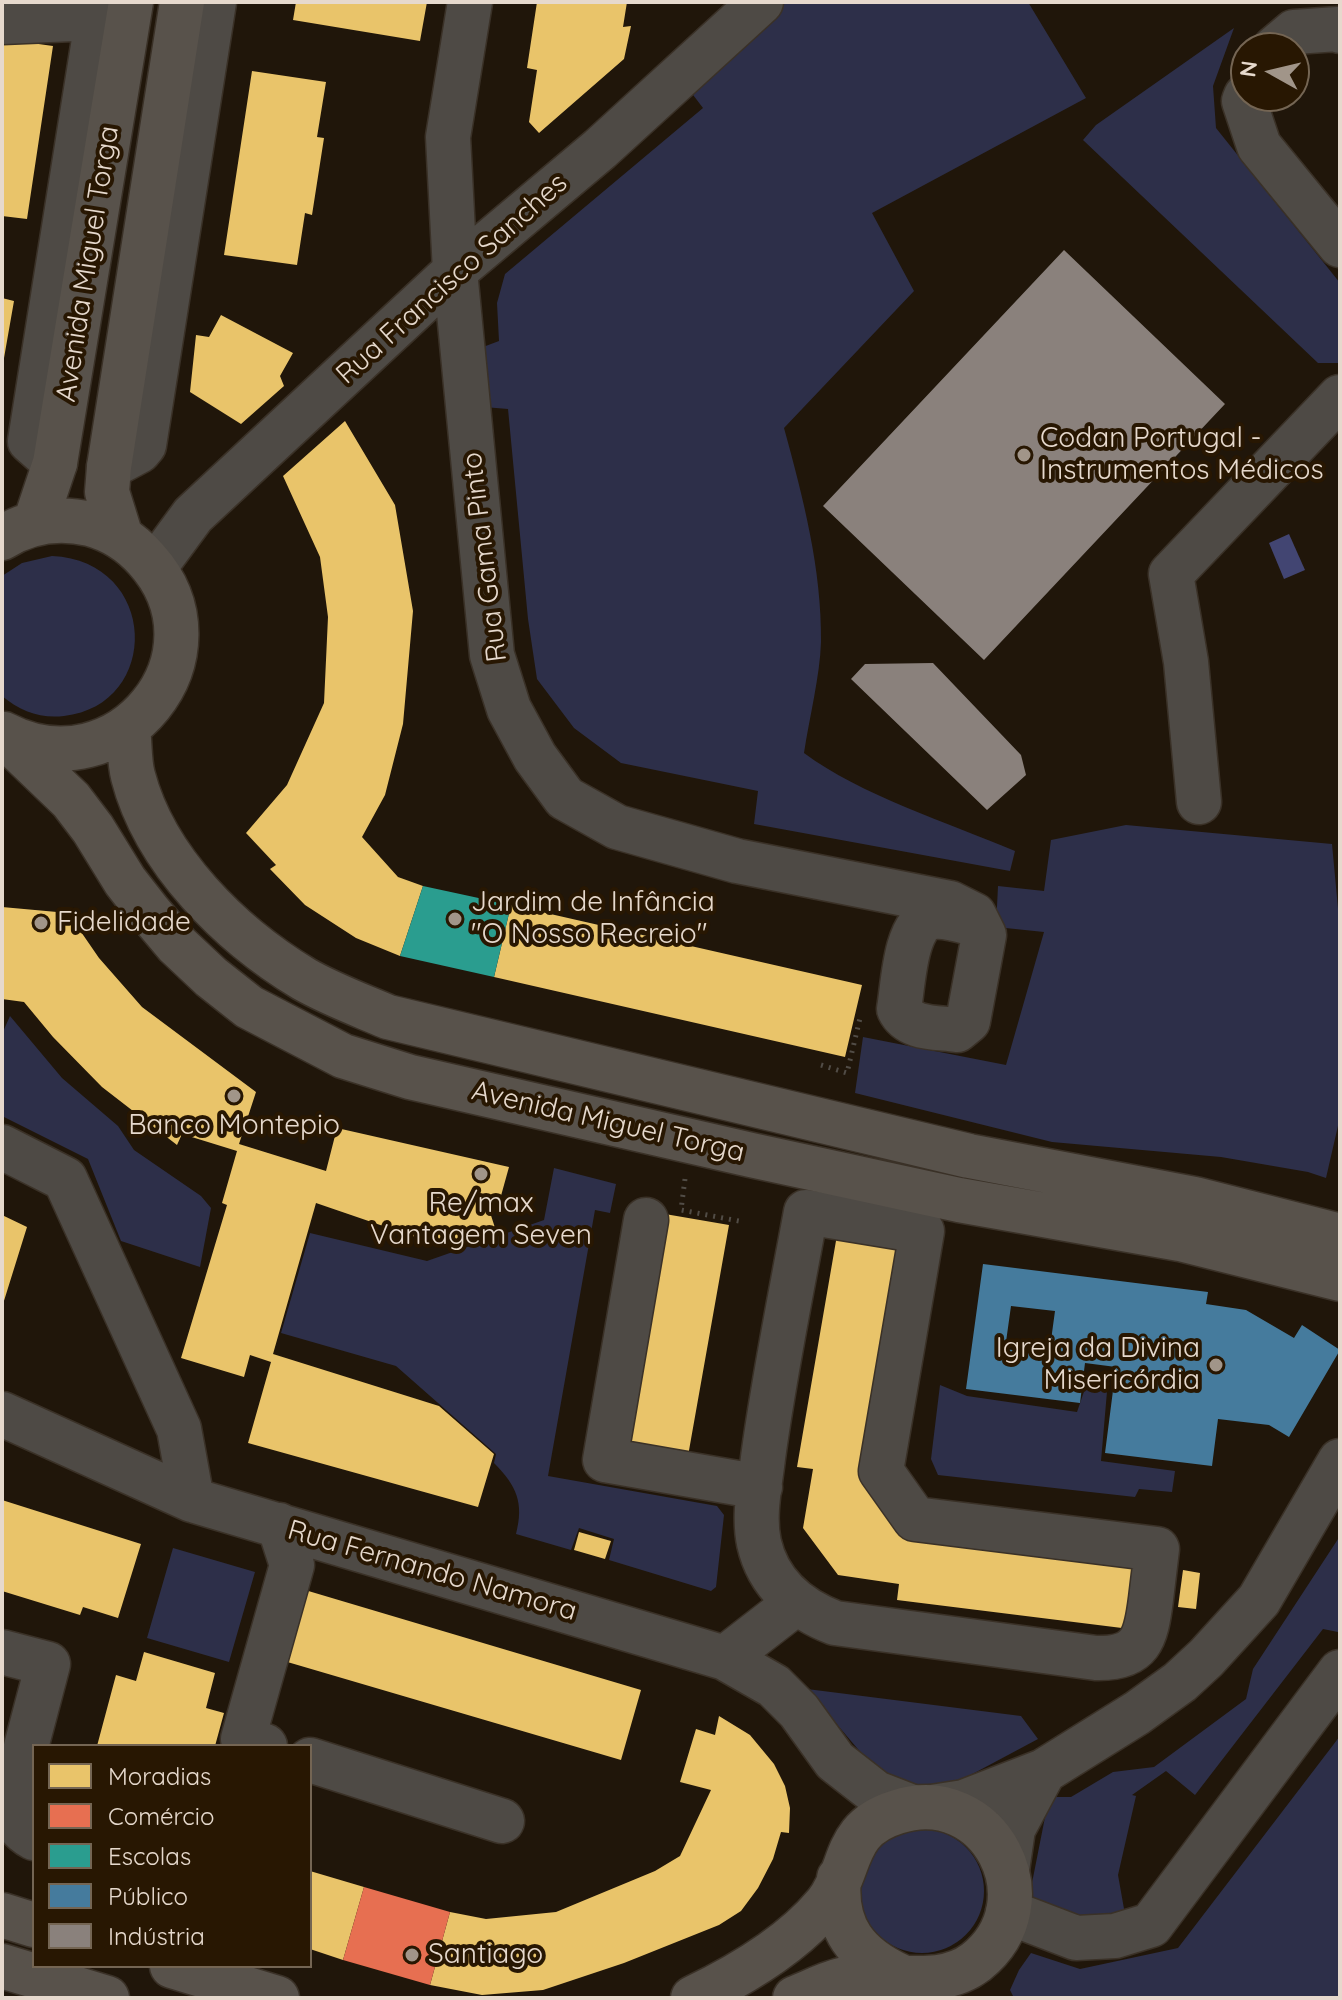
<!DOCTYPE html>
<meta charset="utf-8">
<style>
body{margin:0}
#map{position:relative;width:1342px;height:2000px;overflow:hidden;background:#20160a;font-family:Quicksand,sans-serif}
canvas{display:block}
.frame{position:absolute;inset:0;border:4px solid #e6d9cd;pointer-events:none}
.legend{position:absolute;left:32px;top:1744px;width:280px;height:224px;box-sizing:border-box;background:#281702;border:2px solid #746553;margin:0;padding:10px 14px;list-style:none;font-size:24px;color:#e6d9cd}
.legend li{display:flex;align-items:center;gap:16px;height:40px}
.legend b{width:40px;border:2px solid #746553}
.north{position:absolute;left:1230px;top:32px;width:80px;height:80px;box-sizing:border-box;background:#281702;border:2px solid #746553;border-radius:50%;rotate:278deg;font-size:22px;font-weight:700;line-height:32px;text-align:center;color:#e6d9cd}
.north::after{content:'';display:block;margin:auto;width:28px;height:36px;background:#a19589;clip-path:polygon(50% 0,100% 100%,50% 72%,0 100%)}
</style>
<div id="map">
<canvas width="1342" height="2000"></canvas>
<div class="frame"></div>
<ul class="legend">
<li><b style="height:22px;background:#e9c46a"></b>Moradias</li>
<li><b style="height:22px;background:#e76f51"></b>Comércio</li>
<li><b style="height:22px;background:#2a9d8f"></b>Escolas</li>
<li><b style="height:22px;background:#457b9d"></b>Público</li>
<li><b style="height:22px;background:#8a817c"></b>Indústria</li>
</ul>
<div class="north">N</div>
</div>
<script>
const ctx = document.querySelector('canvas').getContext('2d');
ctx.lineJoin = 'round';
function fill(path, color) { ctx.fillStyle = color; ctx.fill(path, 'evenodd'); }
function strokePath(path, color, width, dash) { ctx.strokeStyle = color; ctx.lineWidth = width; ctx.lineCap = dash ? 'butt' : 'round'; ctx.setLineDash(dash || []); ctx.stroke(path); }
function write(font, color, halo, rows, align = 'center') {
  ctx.font = font + ' Quicksand,sans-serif'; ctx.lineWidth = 8; ctx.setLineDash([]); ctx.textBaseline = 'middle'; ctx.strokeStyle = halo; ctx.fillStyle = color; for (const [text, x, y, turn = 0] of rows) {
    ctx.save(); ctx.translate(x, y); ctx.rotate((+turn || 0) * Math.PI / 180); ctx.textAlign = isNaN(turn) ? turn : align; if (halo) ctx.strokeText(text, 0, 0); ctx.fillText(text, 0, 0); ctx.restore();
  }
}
const green = new Path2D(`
 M 780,2 L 1028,2 L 1086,98 L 872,213 L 914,291 L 784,428 C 803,497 822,570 821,642 C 820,676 809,719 804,753 C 860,795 949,823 1015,851 L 1010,871 L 754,824 L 758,791 L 621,763 L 574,728 L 537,679 L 528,619 L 508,409 L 484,407 L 475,350 L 499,341 L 497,303 L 505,274 L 703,108 L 687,87 Z
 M 1234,28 L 1213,86 L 1216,128 L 1340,283 L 1340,363 L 1318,363 L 1083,140 L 1096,125 Z
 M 52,556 C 159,561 162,705 64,716 C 41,719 20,711 2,696 L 2,576 L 22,563 Z
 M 1126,825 L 1332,844 L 1340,930 L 1340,1117 L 1326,1178 L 1308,1172 L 1221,1157 L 1052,1142 L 855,1093 L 863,1037 L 1006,1065 L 1044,932 L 996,927 L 998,886 L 1044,891 L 1051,840 Z
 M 10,1016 L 62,1078 L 118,1126 L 134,1150 L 201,1196 L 211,1208 L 200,1267 L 121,1241 L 88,1159 L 2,1116 L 2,1034 Z
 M 554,1168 L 616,1184 L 610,1213 L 595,1210 L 548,1476 L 717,1506 L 724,1515 L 716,1587 L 711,1591 L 609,1560 L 614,1539 L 579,1528 L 571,1550 L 516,1534 C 524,1503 517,1486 494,1463 L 496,1454 L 396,1366 L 281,1333 L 310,1233 L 427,1261 L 544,1220 Z
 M 1089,1377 L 1108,1380 L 1101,1461 L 1175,1471 L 1172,1492 L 1139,1489 L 1135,1497 L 938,1475 L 931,1459 L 940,1385 L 967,1396 L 1077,1412 Z
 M 1340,1536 L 1338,1632 L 1323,1629 L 1195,1795 L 1166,1771 L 1132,1795 L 1136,1796 L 1118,1875 L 1126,1920 L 1096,1921 L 1033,1907 L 1030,1893 L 1049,1797 L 1071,1797 L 1113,1772 L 1154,1767 L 1246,1699 L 1253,1669 Z
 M 173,1548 L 255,1572 L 229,1662 L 147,1638 Z
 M 807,1689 L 1021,1716 L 1038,1739 L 950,1786 L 932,1790 L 884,1780 Z
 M 1340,1736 L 1340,1998 L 1014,1998 L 1010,1990 L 1019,1970 L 1031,1953 L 1080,1969 L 1178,1948 Z
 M860 1891a62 62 0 1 1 124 0a62 62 0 1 1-124 0Z`);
const water = new Path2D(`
 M 1289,534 L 1305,570 L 1284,579 L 1269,543 Z`);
const homes = new Path2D(`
 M 296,2 L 427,2 L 420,41 L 293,20 Z
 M 537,2 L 627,2 L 623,27 L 631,26 L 624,59 L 539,133 L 529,122 L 537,70 L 527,68 Z
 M 2,39 L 53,46 L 27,219 L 2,216 Z
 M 252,71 L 326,82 L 317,137 L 324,138 L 312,215 L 305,213 L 297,265 L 224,255 Z
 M 2,298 L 14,301 L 4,358 L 2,358 Z
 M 221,315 L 293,353 L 280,376 L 284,386 L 241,424 L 190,392 L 196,335 L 209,337 Z
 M 345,421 L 395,505 L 413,611 L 403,724 L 385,795 L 362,837 L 398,877 L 423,886 L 400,956 L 356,938 L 305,905 L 270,869 L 276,865 L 246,833 L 287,785 L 324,703 L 328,617 L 320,557 L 283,476 Z
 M 511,905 L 862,985 L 845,1057 L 494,977 Z
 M 2,907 L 68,913 L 99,958 L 142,1007 L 256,1092 L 239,1144 L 326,1171 L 337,1128 L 509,1167 L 499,1203 L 486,1200 L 497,1234 L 466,1239 L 424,1240 L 316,1203 L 273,1354 L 439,1406 L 494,1454 L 478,1507 L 248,1443 L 271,1362 L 250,1355 L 244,1377 L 181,1358 L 227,1205 L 222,1203 L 237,1151 L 182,1134 L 177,1145 L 102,1087 L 53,1037 L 24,1002 L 2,999 Z
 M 665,1214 L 729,1225 L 688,1456 L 625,1445 Z
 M 2,1215 L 27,1227 L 3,1304 L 2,1304 Z
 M 837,1235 L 904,1245 L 862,1477 L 905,1533 L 1138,1563 L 1130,1629 L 897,1600 L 899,1584 L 838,1575 L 803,1528 L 813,1469 L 797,1467 Z
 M 2,1500 L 141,1544 L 118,1618 L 83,1607 L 80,1615 L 2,1591 Z
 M 579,1532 L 611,1541 L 605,1559 L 574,1550 Z
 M 1183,1570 L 1200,1573 L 1196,1609 L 1178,1607 Z
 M 305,1590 L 641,1690 L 621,1760 L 284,1661 Z
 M 144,1652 L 215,1673 L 206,1708 L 224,1713 L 215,1746 L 97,1746 L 116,1675 L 136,1681 Z
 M 719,1716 L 750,1735 L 774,1764 L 785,1786 L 790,1808 L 789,1833 L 781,1832 L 773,1859 L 758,1888 L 741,1911 L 719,1925 L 624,1963 L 543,1990 L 482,1995 L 430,1985 L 450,1912 L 486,1919 L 556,1912 L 655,1871 L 680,1856 L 711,1790 L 680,1782 L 696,1729 L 715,1735 Z
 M 310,1871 L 364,1887 L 343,1960 L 310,1949 Z`);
const shops = new Path2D(`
 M 364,1887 L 450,1912 L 430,1985 L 343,1960 Z`);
const schools = new Path2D(`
 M 423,886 L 511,905 L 494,977 L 400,956 Z`);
const public = new Path2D(`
 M 983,1264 L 1208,1292 L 1206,1304 L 1246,1310 L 1294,1338 L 1302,1325 L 1340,1350 L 1289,1437 L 1269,1425 L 1218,1419 L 1212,1466 L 1105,1453 L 1116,1367 L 1085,1363 L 1080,1403 L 966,1389 ZM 1011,1306 L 1055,1311 L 1049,1355 L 1005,1349 Z`);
const industry = new Path2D(`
 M 1064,250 L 1225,404 L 984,660 L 823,506 Z
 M 933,663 L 1021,755 L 1026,775 L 987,810 L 851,679 L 865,664 Z`);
const path = new Path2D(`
 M 821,1065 L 847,1073 L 861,1014
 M 685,1179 L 681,1210 L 744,1222`);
const minor = new Path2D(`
 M 470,2 L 448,137 L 455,271 L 492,655 L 509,709 L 535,757 L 565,798 L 617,827 L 737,861 L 950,903 L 974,915 L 984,935 L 968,1021 L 957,1030 C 937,1027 909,1030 899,1009 C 903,986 905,926 929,918 C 943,914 965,922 979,925
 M 2,22 L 97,18
 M 1275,48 L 1294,32 L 1338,29 L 1340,31
 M 1246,96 L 1244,101 L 1259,146 L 1340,245
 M 55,463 L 30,441 L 100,2
 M 109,467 L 139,451 L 144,445 L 214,2
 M 154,568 L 193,515 L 455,271 L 600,149 L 761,2
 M 1199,802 L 1186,662 L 1171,574 L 1340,397
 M 2,1147 L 65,1179 L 179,1429 L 192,1500
 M 806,1212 L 922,1231 L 881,1471 L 915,1519 L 1157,1549 C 1155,1566 1153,1583 1151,1599 C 1146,1639 1141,1659 1096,1658 L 835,1623 C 798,1609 768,1583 759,1543 C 753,1515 760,1485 763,1458 C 774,1376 791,1294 806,1212 Z
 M 646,1220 L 605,1460 L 760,1487
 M 2,1414 L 192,1500 L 725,1658 L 774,1686 L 799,1711 L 835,1761 L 876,1793 L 912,1807
 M 2,1652 L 48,1664 L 12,1800 C 13,1818 17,1829 34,1838
 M 725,1658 L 796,1603
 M 265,1746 L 243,1739 L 292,1565 L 279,1525
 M 310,1760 L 502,1821
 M 932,1807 L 964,1802 L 1044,1771 L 1137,1713 L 1180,1682 L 1206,1658 L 1259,1600 L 1340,1461
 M 1007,1870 L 1013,1829 L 1044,1771
 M 1008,1912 L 1076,1938 L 1115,1936 L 1151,1925 L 1340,1672`);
const major = new Path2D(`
 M 35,523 L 55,463 L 131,2
 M 121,537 L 107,492 L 109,467 L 182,2
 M 2,538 C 29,521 59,517 90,524 C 112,530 131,542 146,559 C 232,654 120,794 4,734
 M 128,728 C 130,743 129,761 133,776 C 155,861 231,935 304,979 C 330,994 360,1005 388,1017 L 969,1156 L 1195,1199 L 1340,1236
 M 2,734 L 71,800 L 93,829 L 125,881 L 150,913 L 177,945 L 211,977 L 249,1007 L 343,1056 L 410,1077 L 751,1155 L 959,1200 L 1180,1239 L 1340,1279
 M 839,1878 C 834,1928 857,1956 900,1976
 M 2,1915 L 34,1925
 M 2,1966 L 107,1998
 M 172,1966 L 277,1998
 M 693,1998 C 739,1976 792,1945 826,1904 C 854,1869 841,1829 897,1812 C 989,1782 1052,1902 976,1962 C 938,1991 889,1970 846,1979 C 829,1982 811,1992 795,1998`);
const markers = [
 [1024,455,8,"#a19589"],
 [455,919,8,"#a19589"],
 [41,923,8,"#a19589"],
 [234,1096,8,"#a19589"],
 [481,1174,8,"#a19589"],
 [1216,1365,8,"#a19589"],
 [412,1955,8,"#a19589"]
];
const streetNames = [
 ["Avenida Miguel Torga",88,264,-81],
 ["Rua Francisco Sanches",452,279,-42],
 ["Rua Gama Pinto",485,557,-97],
 ["Avenida Miguel Torga",608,1122,13],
 ["Rua Fernando Namora",432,1571,16]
];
const poiNames = [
 ["Codan Portugal -",1040,439],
 ["Instrumentos Médicos",1040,471],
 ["Jardim de Infância",471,903],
 ["\"O Nosso Recreio\"",471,935],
 ["Fidelidade",57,923],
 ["Banco Montepio",234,1126,"center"],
 ["Re/max",481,1204,"center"],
 ["Vantagem Seven",481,1236,"center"],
 ["Igreja da Divina",1200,1349,"right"],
 ["Misericórdia",1200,1381,"right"],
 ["Santiago",428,1955]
];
fill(green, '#2d2f49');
fill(water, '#424572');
fill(homes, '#e9c46a');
fill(shops, '#e76f51');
fill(schools, '#2a9d8f');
fill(public, '#457b9d');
fill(industry, '#8a817c');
strokePath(minor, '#3a3127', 47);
strokePath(major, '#3a3127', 47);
strokePath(path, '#514c46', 5, [2, 6]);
strokePath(minor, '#4e4a45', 44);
strokePath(major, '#58524b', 44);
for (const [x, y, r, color] of markers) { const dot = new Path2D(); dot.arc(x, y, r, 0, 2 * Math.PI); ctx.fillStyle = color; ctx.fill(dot); strokePath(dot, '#281702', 3); }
write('28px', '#e6d9cd', '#281702', streetNames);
write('28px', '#e6d9cd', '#281702', poiNames, 'left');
</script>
